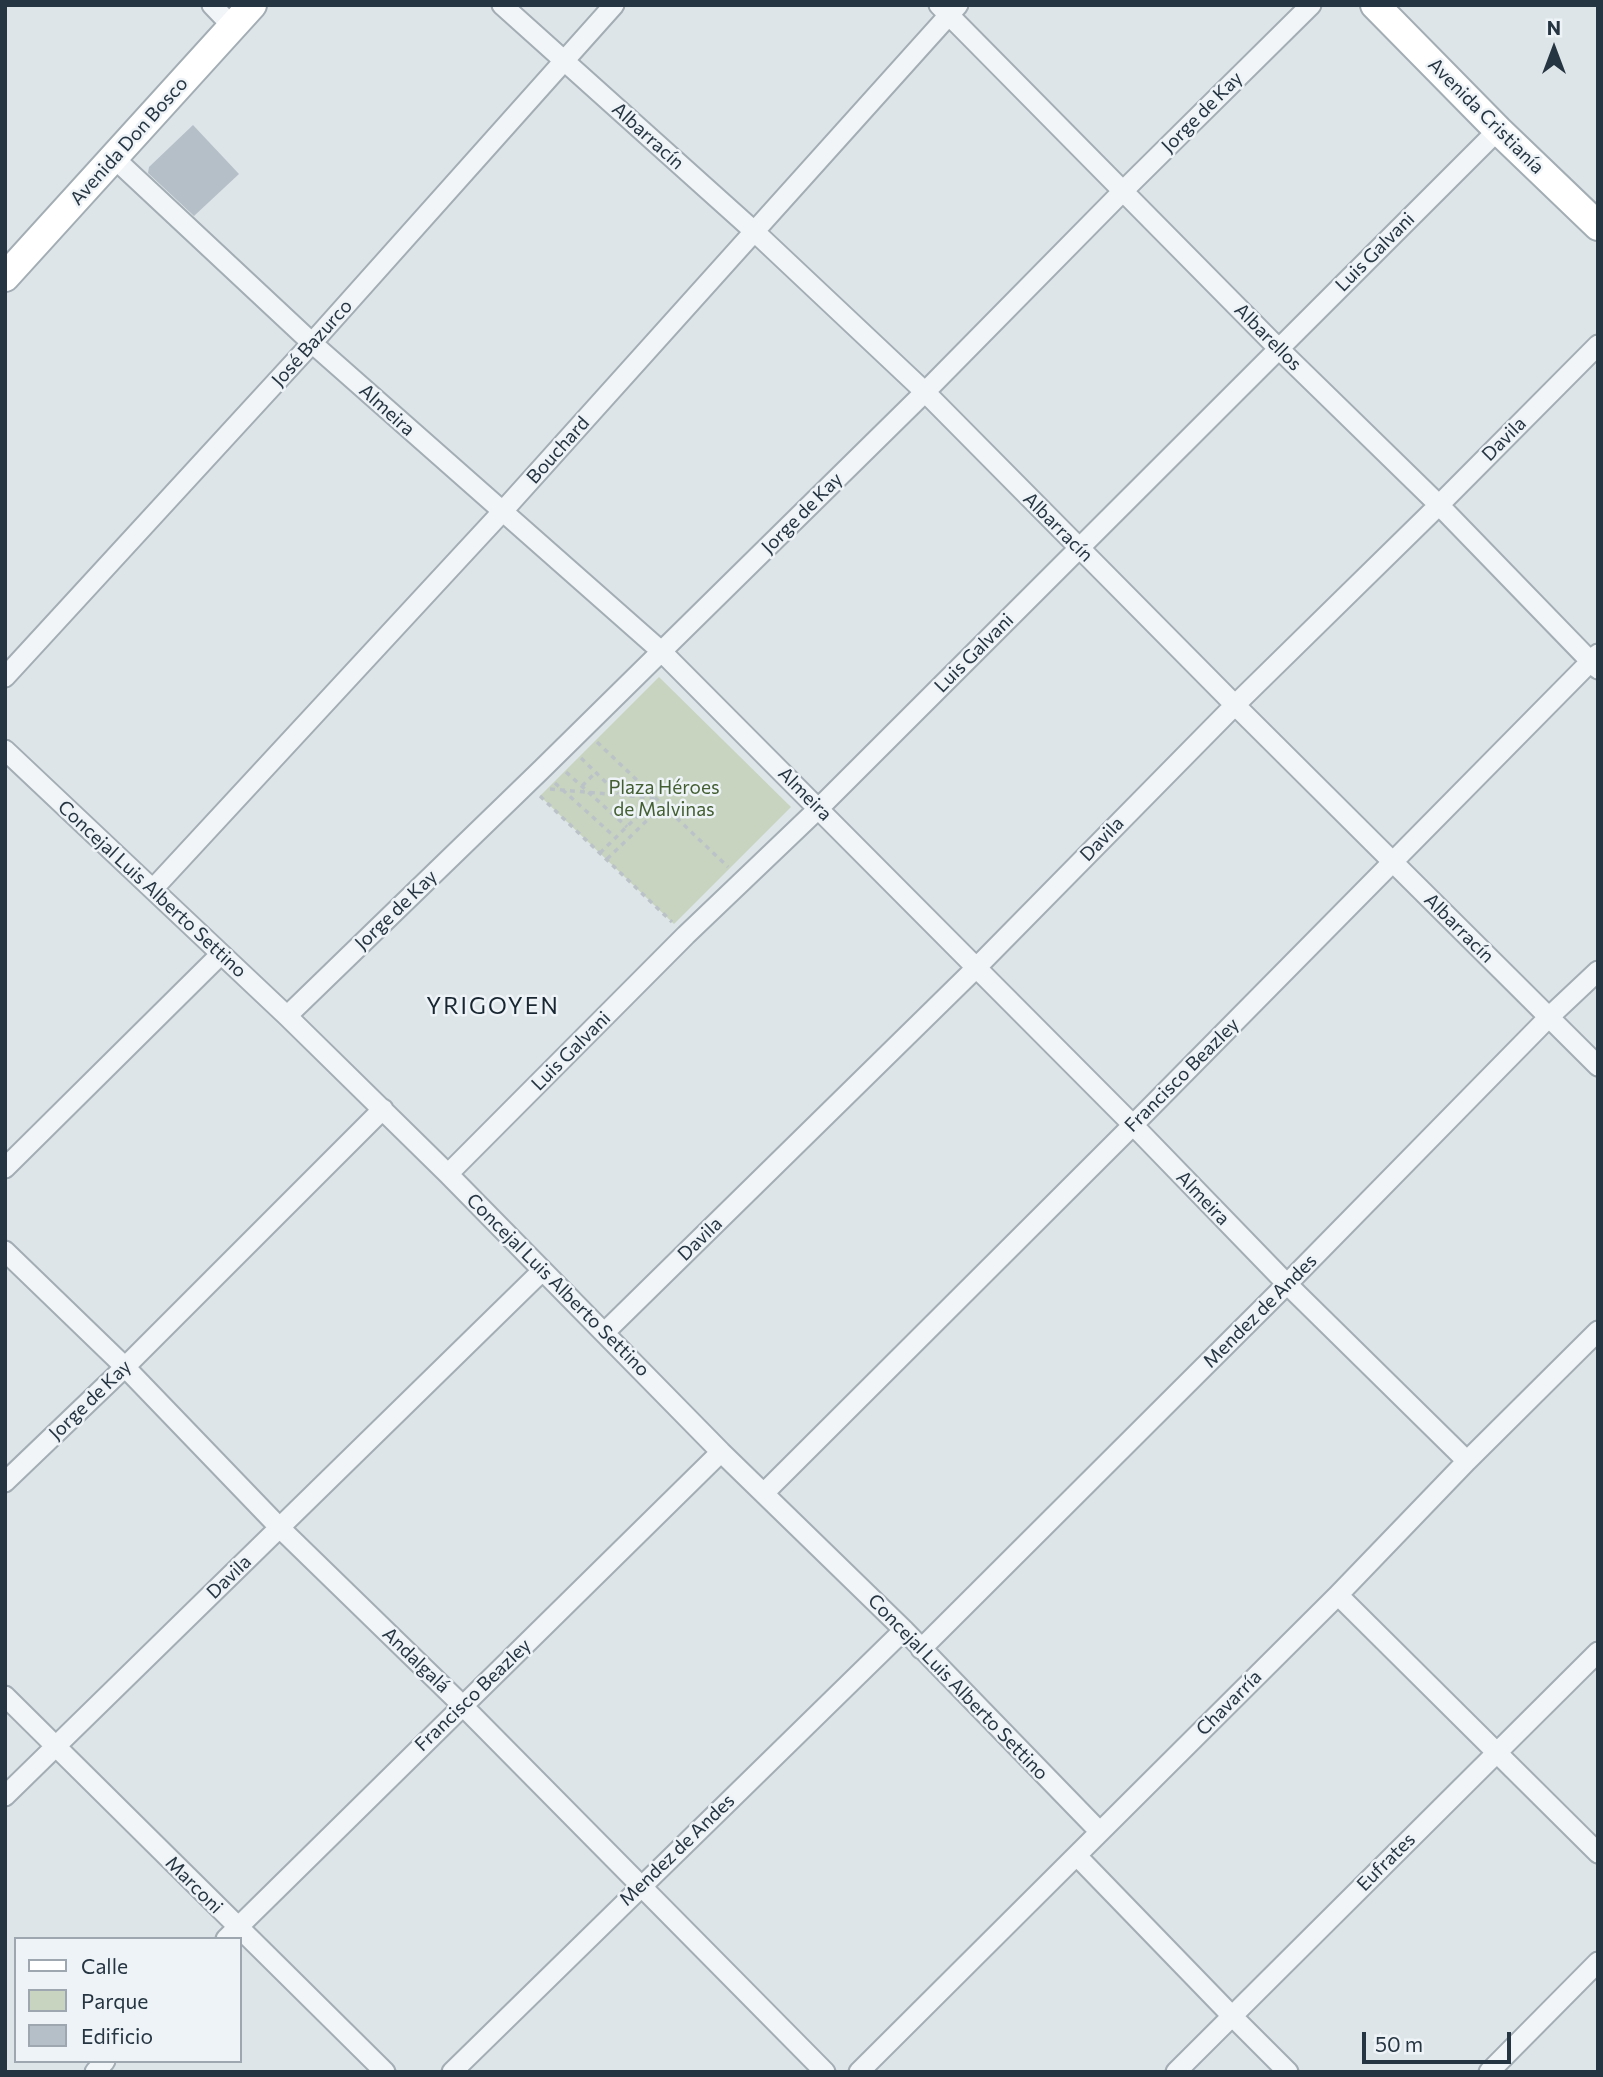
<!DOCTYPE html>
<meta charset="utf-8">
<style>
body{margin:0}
#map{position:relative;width:1603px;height:2077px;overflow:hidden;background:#dee5e9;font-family:Commissioner,sans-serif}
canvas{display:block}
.frame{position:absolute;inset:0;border:7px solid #263542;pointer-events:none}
.legend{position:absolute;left:14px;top:1937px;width:228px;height:126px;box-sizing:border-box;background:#eef3f7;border:2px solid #9ea7af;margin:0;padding:9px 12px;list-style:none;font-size:21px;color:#263542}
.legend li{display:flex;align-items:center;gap:14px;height:35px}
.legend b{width:35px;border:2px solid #9ea7af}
.north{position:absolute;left:1519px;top:14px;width:70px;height:70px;-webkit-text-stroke:5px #eef3f7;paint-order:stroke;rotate:0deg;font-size:19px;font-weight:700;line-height:28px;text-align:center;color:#263542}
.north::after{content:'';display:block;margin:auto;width:24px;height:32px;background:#263542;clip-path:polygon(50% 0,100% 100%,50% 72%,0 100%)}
.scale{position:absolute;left:1362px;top:2032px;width:149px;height:32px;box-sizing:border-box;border:4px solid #263542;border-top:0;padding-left:9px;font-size:21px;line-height:24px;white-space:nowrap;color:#263542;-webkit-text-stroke:5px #eef3f7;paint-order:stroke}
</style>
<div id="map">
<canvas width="1603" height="2077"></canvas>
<div class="frame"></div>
<ul class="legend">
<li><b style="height:9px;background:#fff"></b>Calle</li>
<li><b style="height:19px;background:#c8d4bf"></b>Parque</li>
<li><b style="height:19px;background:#b5bfc7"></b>Edificio</li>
</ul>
<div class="north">N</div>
<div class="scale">50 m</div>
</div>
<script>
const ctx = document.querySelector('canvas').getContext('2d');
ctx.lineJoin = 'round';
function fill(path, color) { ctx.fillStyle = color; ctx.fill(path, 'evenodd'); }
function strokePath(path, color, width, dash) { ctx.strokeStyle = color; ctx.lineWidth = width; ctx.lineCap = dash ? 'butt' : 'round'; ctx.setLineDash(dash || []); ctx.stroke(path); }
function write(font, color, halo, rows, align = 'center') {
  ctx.font = font + ' Commissioner,sans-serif'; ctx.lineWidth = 5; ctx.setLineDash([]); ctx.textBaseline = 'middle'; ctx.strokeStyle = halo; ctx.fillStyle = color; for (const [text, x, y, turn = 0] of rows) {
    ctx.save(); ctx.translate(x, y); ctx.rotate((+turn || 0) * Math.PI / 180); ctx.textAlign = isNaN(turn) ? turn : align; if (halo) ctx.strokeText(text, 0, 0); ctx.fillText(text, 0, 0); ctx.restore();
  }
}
const green = new Path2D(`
 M 659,677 L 791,807 L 674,924 L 540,796 Z`);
const building = new Path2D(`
 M 193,125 L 239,174 L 194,216 L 148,173 L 149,167 Z`);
const path = new Path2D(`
 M 597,742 L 728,867
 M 581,758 L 618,794
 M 566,772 L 627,827
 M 555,783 L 616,838
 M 582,786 L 595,773
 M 550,789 L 654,798
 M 540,796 L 672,922
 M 600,853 L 656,798
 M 607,859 L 663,805`);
const street = new Path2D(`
 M 212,5 L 233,27
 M 502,5 L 755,232 L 925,392 L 1235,705 L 1598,1066
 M 939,5 L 1278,348 L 1439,505 L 1598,669
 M 114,158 L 312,343 L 661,651 L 1133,1125 L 1287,1284 L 1467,1461
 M 5,677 L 312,343 L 614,5
 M 5,750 L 287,1016 L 448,1174 L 721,1452 L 904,1630 L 1100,1832
 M 153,889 L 502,512 L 958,5
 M 287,1016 L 542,769 L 925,392 L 1123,191 L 1311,5
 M 5,1168 L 221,954
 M 448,1174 L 686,935 L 819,808 L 1498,130
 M 5,1251 L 125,1367 L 280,1528 L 462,1705 L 825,2072
 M 605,1332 L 976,968 L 1235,705 L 1439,505 L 1598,345
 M 5,1482 L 125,1367 L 383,1109
 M 764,1493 L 1133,1125 L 1598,654
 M 1338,1595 L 1598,1853
 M 921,1649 L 1287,1284 L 1549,1017 L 1598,971
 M 5,1696 L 385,2072
 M 5,1796 L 542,1271
 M 1077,1856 L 1232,2016 L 1288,2072
 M 226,1939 L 721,1452
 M 95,2072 L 105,2061
 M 452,2072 L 904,1630
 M 859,2072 L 1338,1595 L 1467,1461 L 1598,1331
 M 1176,2072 L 1598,1652
 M 1489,2072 L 1598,1962`);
const secondary = new Path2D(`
 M 1375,5 L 1498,130 L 1598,226
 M 5,277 L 252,5`);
const streetNames = [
 ["Jorge de Kay",1202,112,-45],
 ["Avenida Cristianía",1486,116,45],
 ["Albarracín",648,136,42],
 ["Avenida Don Bosco",129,141,-48],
 ["Luis Galvani",1375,252,-45],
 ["Albarellos",1268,337,45],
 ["José Bazurco",312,343,-48],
 ["Almeira",387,410,42],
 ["Davila",1504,439,-45],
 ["Bouchard",558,450,-48],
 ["Jorge de Kay",802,513,-45],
 ["Albarracín",1058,527,45],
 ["Luis Galvani",974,653,-45],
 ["Almeira",805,794,45],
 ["Davila",1102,839,-46],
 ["Concejal Luis Alberto Settino",152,889,43],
 ["Jorge de Kay",396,910,-44],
 ["Albarracín",1459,928,45],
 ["Luis Galvani",571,1051,-45],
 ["Francisco Beazley",1182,1075,-45],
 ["Almeira",1203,1198,46],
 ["Davila",700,1239,-44],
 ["Concejal Luis Alberto Settino",558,1285,45],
 ["Mendez de Andes",1260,1311,-45],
 ["Jorge de Kay",90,1400,-44],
 ["Davila",229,1577,-44],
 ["Andalgalá",416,1660,44],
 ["Concejal Luis Alberto Settino",958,1687,46],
 ["Francisco Beazley",473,1695,-44],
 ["Chavarría",1229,1703,-45],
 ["Mendez de Andes",677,1850,-44],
 ["Eufrates",1386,1862,-45],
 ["Marconi",194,1885,45]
];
const parkNames = [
 ["Plaza Héroes",664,788],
 ["de Malvinas",664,810]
];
const quarterNames = [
 ["YRIGOYEN",493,1006]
];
fill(green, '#c8d4bf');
fill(building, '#b5bfc7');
strokePath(street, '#a3adb4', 23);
strokePath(secondary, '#a3adb4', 32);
strokePath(path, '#bcc3c8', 3.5, [5, 5]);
strokePath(street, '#f1f5f7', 19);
strokePath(secondary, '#fff', 28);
write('19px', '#263542', '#eef3f7', streetNames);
write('19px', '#435f32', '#eef3f7', parkNames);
ctx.letterSpacing = '2px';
write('23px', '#182632', '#eef3f7', quarterNames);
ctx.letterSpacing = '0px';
</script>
